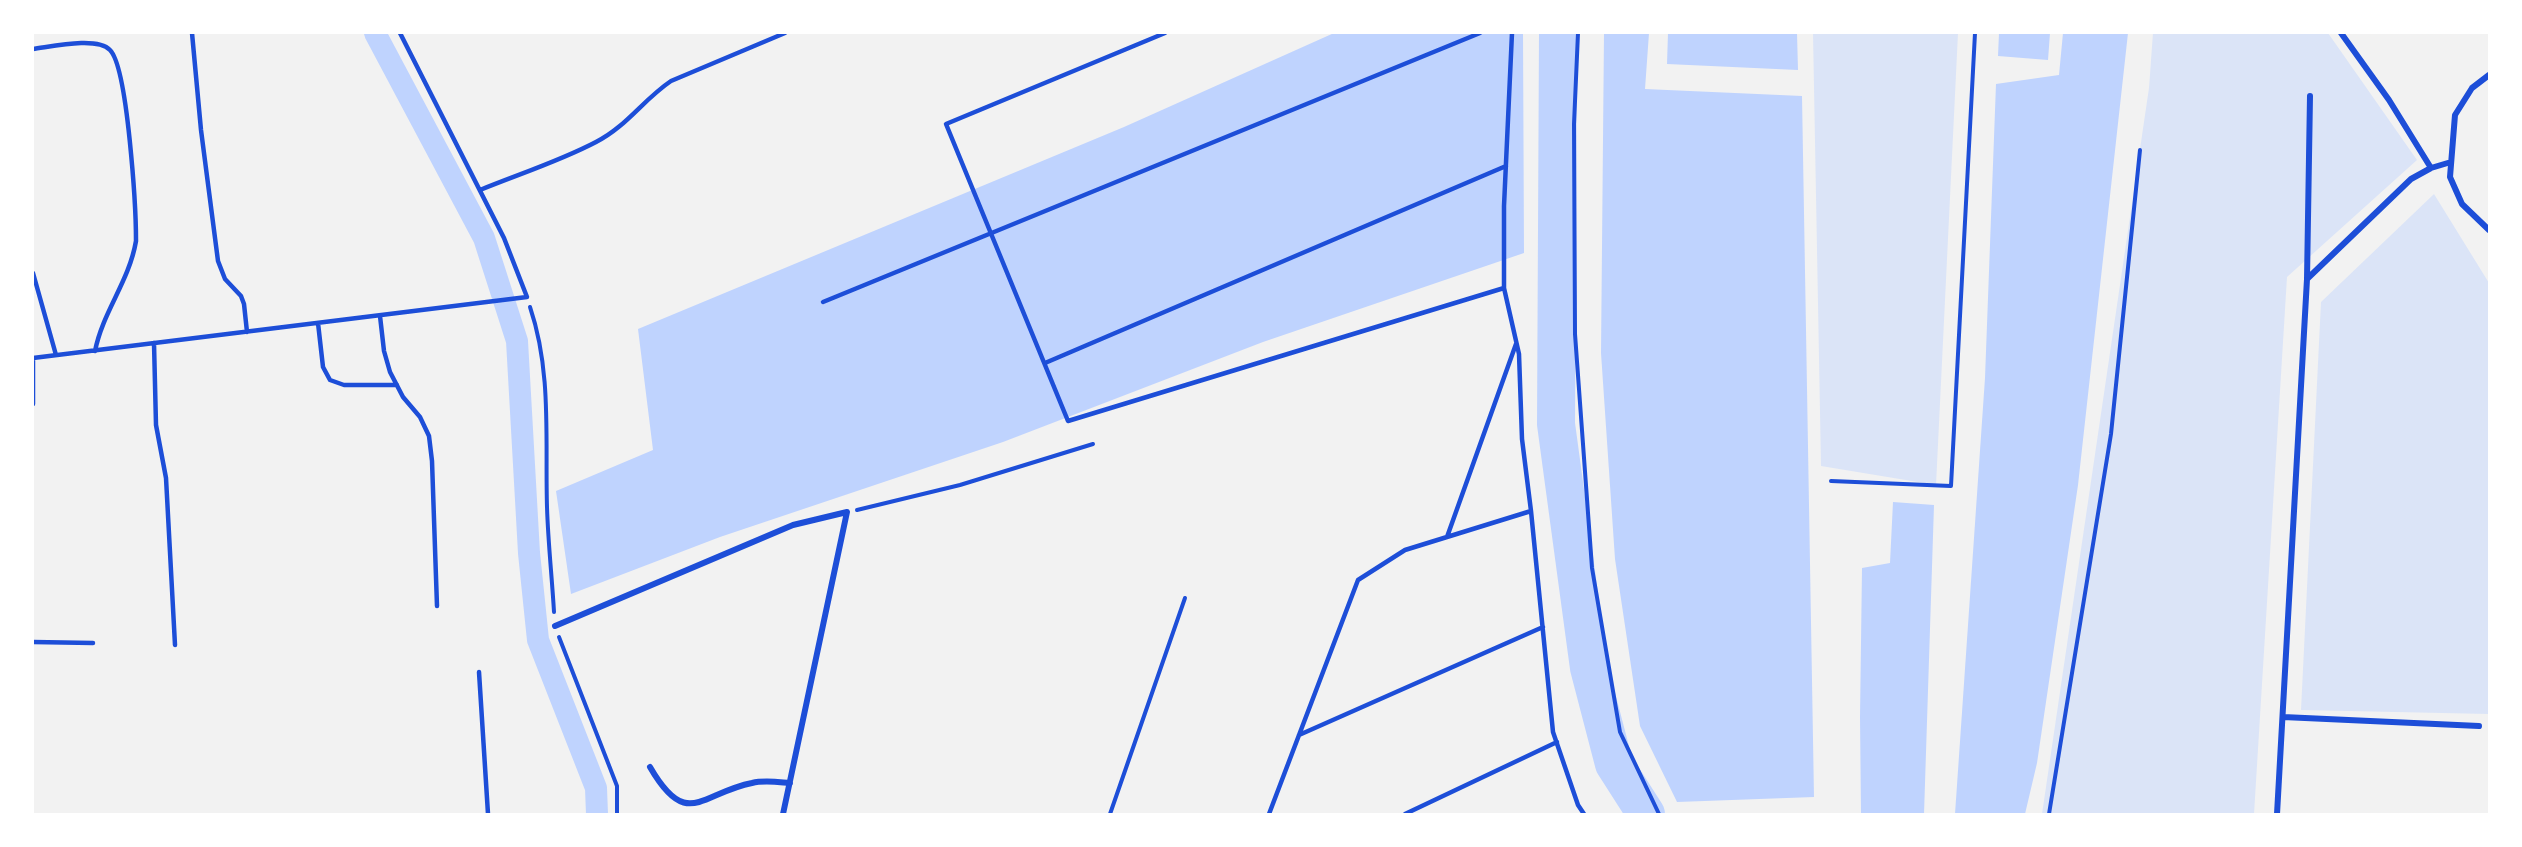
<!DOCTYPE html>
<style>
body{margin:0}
#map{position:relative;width:2522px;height:847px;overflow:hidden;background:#f2f2f2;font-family:Poppins,sans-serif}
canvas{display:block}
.frame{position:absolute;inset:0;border:34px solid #fff;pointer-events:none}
</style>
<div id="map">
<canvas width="2522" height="847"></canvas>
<div class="frame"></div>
</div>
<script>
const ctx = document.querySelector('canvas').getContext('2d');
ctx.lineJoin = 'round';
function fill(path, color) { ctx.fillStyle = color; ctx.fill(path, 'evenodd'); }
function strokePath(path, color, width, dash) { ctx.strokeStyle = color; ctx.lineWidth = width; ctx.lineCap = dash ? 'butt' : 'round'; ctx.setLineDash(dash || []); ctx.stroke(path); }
const green = new Path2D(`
 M 1813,33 L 1958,33 L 1936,485 L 1821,466 Z
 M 2153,33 L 2328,33 L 2417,160 L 2287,277 L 2254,814 L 2042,814 L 2149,88 Z
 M 2434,194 L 2489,283 L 2489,714 L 2301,710 L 2321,302 Z`);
const water = new Path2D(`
 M 1334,33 L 1523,33 L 1524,253 L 1263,342 L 1003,442 L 720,537 L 571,594 L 556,491 L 653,450 L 638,329 L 1124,127 Z
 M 1604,33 L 1649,33 L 1645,89 L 1802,96 L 1814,797 L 1677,802 L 1640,726 L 1615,559 L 1601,353 Z
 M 1668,33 L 1797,33 L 1798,70 L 1667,64 Z
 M 1999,33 L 2050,33 L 2048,60 L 1998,56 Z
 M 2063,33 L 2128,33 L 2078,485 L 2037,763 L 2025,814 L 1955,814 L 1985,378 L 1996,84 L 2059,75 Z
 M 1893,502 L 1934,505 L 1924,814 L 1861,814 L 1860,717 L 1862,568 L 1890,563 Z`);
const canal = new Path2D(`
 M 375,33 L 484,238 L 517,341 L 529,553 L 538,640 L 596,788 L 597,814`);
const river = new Path2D(`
 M 1558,33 L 1556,424 L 1589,668 L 1614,764 L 1646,814`);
const path = new Path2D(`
 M 1578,33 L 1574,124 L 1575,334 L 1592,568 L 1620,732 L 1659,814
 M 530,307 C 552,372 545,439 547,507 C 548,542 552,577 554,612
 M 1831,481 L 1951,486 L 1975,33
 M 857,510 L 960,485 L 1093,444
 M 559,637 L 617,786 L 617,814
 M 1110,814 L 1185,598
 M 2049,814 L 2111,434 L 2140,150`);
const service = new Path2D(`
 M 192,33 L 201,130 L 218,261 L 225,279 L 241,296 L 244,304 L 247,332
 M 1165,33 L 946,124 L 1068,421 L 1504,288
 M 33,49 C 50,47 97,36 110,50 C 128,68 136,210 136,241 C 129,282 103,311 95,351
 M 480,190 C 519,174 560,161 596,142 C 626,127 644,99 671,81 L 785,33
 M 33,273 L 56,355
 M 823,302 L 1480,33
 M 380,316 L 384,351 L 390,372 L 403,397 L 420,417 L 429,436 L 432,461 L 437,606
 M 318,323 L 323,367 L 330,380 L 344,385 L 397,385
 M 154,343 L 156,425 L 166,478 L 175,645
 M 33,358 L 527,297 L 504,238 L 400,33
 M 1045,363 L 1506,166
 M 33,404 L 33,358
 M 1531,511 L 1553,732 L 1578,805 L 1584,814
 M 1447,537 L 1516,344
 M 33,642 L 93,643
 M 479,672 L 488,814
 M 1299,735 L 1543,627
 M 1269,814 L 1358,580 L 1405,550 L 1531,511 L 1522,439 L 1519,354 L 1504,288 L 1504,206 L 1512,33
 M 1405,814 L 1557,742`);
const minor = new Path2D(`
 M 2341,33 L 2389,100 L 2431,168
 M 2489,75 L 2472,88 L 2455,115 L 2450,177 L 2462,204 L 2489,230
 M 2307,279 L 2310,96
 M 555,626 L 793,525 L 847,512 L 783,814
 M 2283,717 L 2479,726
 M 650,767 C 687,831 701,793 752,783 C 764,780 777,782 790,783
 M 2277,814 L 2307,279 L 2411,179 L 2431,168 L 2451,162`);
fill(green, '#dbe4f7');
fill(water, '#bfd3fe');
strokePath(canal, '#bfd3fe', 22);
strokePath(river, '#bfd3fe', 38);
strokePath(path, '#1d4ed8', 4);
strokePath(service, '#1d4ed8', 4.5);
strokePath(minor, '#1d4ed8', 6);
</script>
